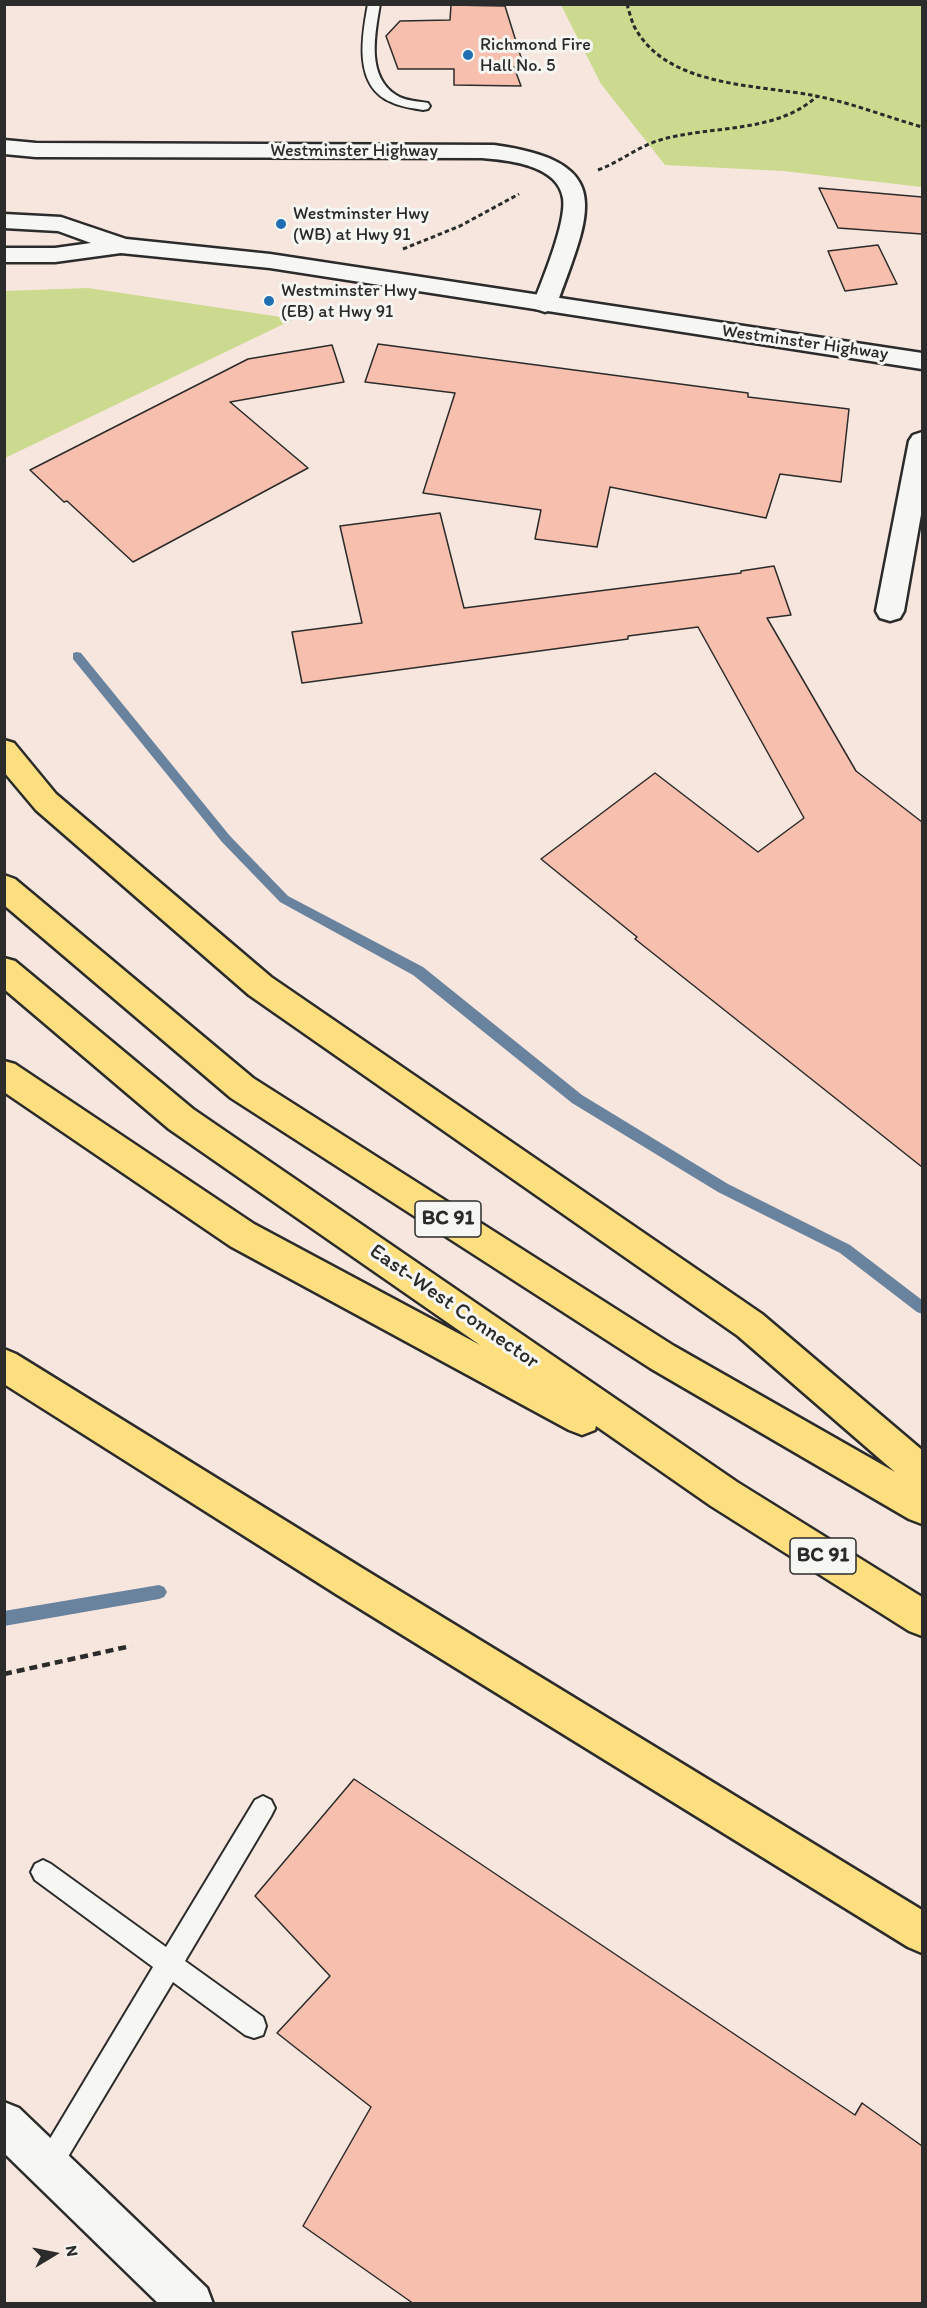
<!DOCTYPE html>
<style>
body{margin:0}
#map{position:relative;width:927px;height:2308px;overflow:hidden;background:#f6e6dd;font-family:Itim,sans-serif}
canvas{display:block}
.frame{position:absolute;inset:0;border:6px solid #2b2b2b;pointer-events:none}
.north{position:absolute;left:24px;top:2224px;width:60px;height:60px;-webkit-text-stroke:4px #f6f6f2;paint-order:stroke;rotate:80deg;font-size:16px;font-weight:700;line-height:24px;text-align:center;color:#2b2b2b}
.north::after{content:'';display:block;margin:auto;width:21px;height:27px;background:#2b2b2b;clip-path:polygon(50% 0,100% 100%,50% 72%,0 100%)}
</style>
<div id="map">
<canvas width="927" height="2308"></canvas>
<div class="frame"></div>
<div class="north">N</div>
</div>
<script>
const ctx = document.querySelector('canvas').getContext('2d');
ctx.lineJoin = 'round';
function fill(path, color) { ctx.fillStyle = color; ctx.fill(path, 'evenodd'); }
function strokePath(path, color, width, dash) { ctx.strokeStyle = color; ctx.lineWidth = width; ctx.lineCap = dash ? 'butt' : 'round'; ctx.setLineDash(dash || []); ctx.stroke(path); }
function write(font, color, halo, rows, align = 'center') {
  ctx.font = font + ' Itim,sans-serif'; ctx.lineWidth = 6; ctx.setLineDash([]); ctx.textBaseline = 'middle'; ctx.strokeStyle = halo; ctx.fillStyle = color; for (const [text, x, y, turn = 0] of rows) {
    ctx.save(); ctx.translate(x, y); ctx.rotate((+turn || 0) * Math.PI / 180); ctx.textAlign = isNaN(turn) ? turn : align; if (halo) ctx.strokeText(text, 0, 0); ctx.fillText(text, 0, 0); ctx.restore();
  }
}
const green = new Path2D(`
 M 561,5 L 922,5 L 922,187 L 783,171 L 665,165 L 601,84 Z
 M 88,288 L 294,319 L 5,458 L 5,291 Z`);
const stream = new Path2D(`
 M 77,652 L 81,653 L 230,836 L 288,896 L 423,967 L 582,1095 L 728,1184 L 850,1245 L 922,1300 L 922,1314 L 917,1312 L 840,1253 L 718,1192 L 572,1103 L 413,975 L 280,902 L 222,842 L 73,659 L 73,653 Z
 M 159,1585 L 164,1587 L 167,1592 L 164,1597 L 159,1599 L 4,1626 L 4,1611 Z`);
const building = new Path2D(`
 M 451,5 L 505,6 L 524,67 L 514,67 L 521,86 L 454,85 L 454,69 L 398,69 L 386,36 L 400,21 L 450,20 Z
 M 819,188 L 922,197 L 922,234 L 838,228 Z
 M 878,245 L 897,284 L 845,291 L 828,251 Z
 M 378,344 L 748,393 L 748,397 L 849,409 L 841,482 L 780,474 L 766,518 L 610,487 L 597,547 L 535,539 L 541,510 L 423,493 L 455,393 L 365,382 Z
 M 332,345 L 344,382 L 230,402 L 308,468 L 133,562 L 67,501 L 64,502 L 30,470 L 248,359 Z
 M 440,513 L 464,608 L 741,573 L 741,571 L 774,566 L 791,615 L 767,618 L 856,771 L 922,822 L 922,1167 L 635,939 L 637,937 L 541,859 L 655,773 L 758,852 L 804,818 L 698,627 L 628,636 L 628,639 L 302,683 L 292,632 L 362,623 L 340,526 Z
 M 354,1779 L 855,2115 L 862,2103 L 922,2146 L 922,2304 L 414,2304 L 303,2226 L 371,2107 L 277,2033 L 330,1976 L 255,1896 Z`);
const pathFar1 = new Path2D(`
 M 627,4 C 629,11 631,19 634,26 C 666,88 757,84 816,96 C 852,103 887,117 922,127
 M 598,170 C 620,162 637,147 660,140 C 710,125 777,134 817,96
 M 403,249 L 460,226 L 519,194`);
const path = new Path2D(`
 M 4,1674 L 131,1646`);
const lane = new Path2D(`
 M 368,4 L 380,4 C 375,34 366,76 396,95 C 405,101 417,101 428,103 L 430,106 L 428,109 L 423,110 C 412,108 401,107 391,102 C 353,86 362,36 368,4 Z
 M 263,1796 L 271,1800 L 275,1808 L 271,1816 L 185,1961 L 263,2017 L 266,2026 L 263,2035 L 254,2038 L 245,2035 L 173,1982 L 57,2175 L 48,2179 L 39,2175 L 35,2166 L 39,2157 L 153,1967 L 35,1880 L 31,1872 L 35,1864 L 43,1860 L 51,1864 L 166,1947 L 255,1800 Z`);
const street = new Path2D(`
 M 4,140 L 36,143 L 494,145 C 618,162 590,212 557,304 L 554,309 L 545,312 L 536,309 L 533,304 C 542,281 567,221 563,198 C 558,165 508,160 482,158 L 36,157 L 4,154 Z
 M 922,432 L 922,509 L 904,611 L 900,618 L 890,621 L 880,618 L 876,611 L 909,441 L 913,435 Z
 M 4,2102 L 19,2108 L 207,2288 L 213,2304 L 159,2304 L 4,2153 Z`);
const secondary = new Path2D(`
 M 4,214 L 61,217 L 126,239 L 270,254 L 922,353 L 922,369 L 270,268 L 121,253 L 55,262 L 4,262 L 4,248 L 55,248 L 91,243 L 58,231 L 4,228 Z`);
const highway = new Path2D(`
 M 4,740 L 14,743 L 56,794 L 271,977 L 762,1314 L 922,1450 L 922,1524 L 909,1519 L 650,1368 L 231,1098 L 4,905 L 4,875 L 15,879 L 253,1078 L 674,1346 L 895,1472 L 738,1336 L 249,995 L 36,810 L 4,772 Z
 M 4,958 L 15,961 L 193,1109 L 737,1482 L 922,1597 L 922,1636 L 909,1631 L 711,1506 L 596,1426 L 595,1430 L 582,1435 L 569,1430 L 230,1246 L 4,1092 L 4,1061 L 15,1064 L 254,1224 L 480,1345 L 169,1129 L 4,989 Z
 M 4,1349 L 16,1354 L 362,1568 L 922,1910 L 922,1953 L 908,1947 L 336,1594 L 4,1384 Z`);
const markers = [
 [468,55,6,"#1f6fb2"],
 [281,224,6,"#1f6fb2"],
 [269,301,6,"#1f6fb2"]
];
const farPoinames = [
 ["Richmond Fire",480,45],
 ["Hall No. 5",480,66],
 ["Westminster Hwy",293,214],
 ["(WB) at Hwy 91",293,235],
 ["Westminster Hwy",281,291],
 ["(EB) at Hwy 91",281,312]
];
const farStreetnames = [
 ["Westminster Highway",354,151],
 ["Westminster Highway",805,343,8]
];
const shields = [
 [448,1219,66],
 [823,1556,66]
];
const shieldNames = [
 ["BC 91",448,1219],
 ["BC 91",823,1556]
];
const streetNames = [
 ["East-West Connector",454,1307,35]
];
fill(green, '#cbda8e');
fill(stream, '#69839f');
fill(building, '#f7bfad');
strokePath(building, '#2b2b2b', 1.5);
strokePath(lane, '#2b2b2b', 4);
strokePath(street, '#2b2b2b', 5);
strokePath(secondary, '#2b2b2b', 5);
strokePath(highway, '#2b2b2b', 5);
strokePath(pathFar1, '#2b2b2b', 3, [4.5, 3]);
strokePath(path, '#2b2b2b', 4.5, [8, 5]);
fill(lane, '#f6f6f2');
fill(street, '#f6f6f2');
fill(secondary, '#f6f6f2');
fill(highway, '#fedf80');
for (const [x, y, r, color] of markers) { const dot = new Path2D(); dot.arc(x, y, r, 0, 2 * Math.PI); ctx.fillStyle = color; ctx.fill(dot); strokePath(dot, '#f6f6f2', 2); }
write('18px', '#2b2b2b', '#f6f6f2', farPoinames, 'left');
write('18px', '#2b2b2b', '#f6f6f2', farStreetnames);
for (const [x, y, w] of shields) { const box = new Path2D(); box.roundRect(x - w / 2, y - 18, w, 36, 4.5); ctx.fillStyle = '#f6f6f2'; ctx.fill(box); strokePath(box, '#2b2b2b', 1.5); }
write('bold 21px', '#2b2b2b', null, shieldNames);
write('22px', '#2b2b2b', '#f6f6f2', streetNames);
</script>
